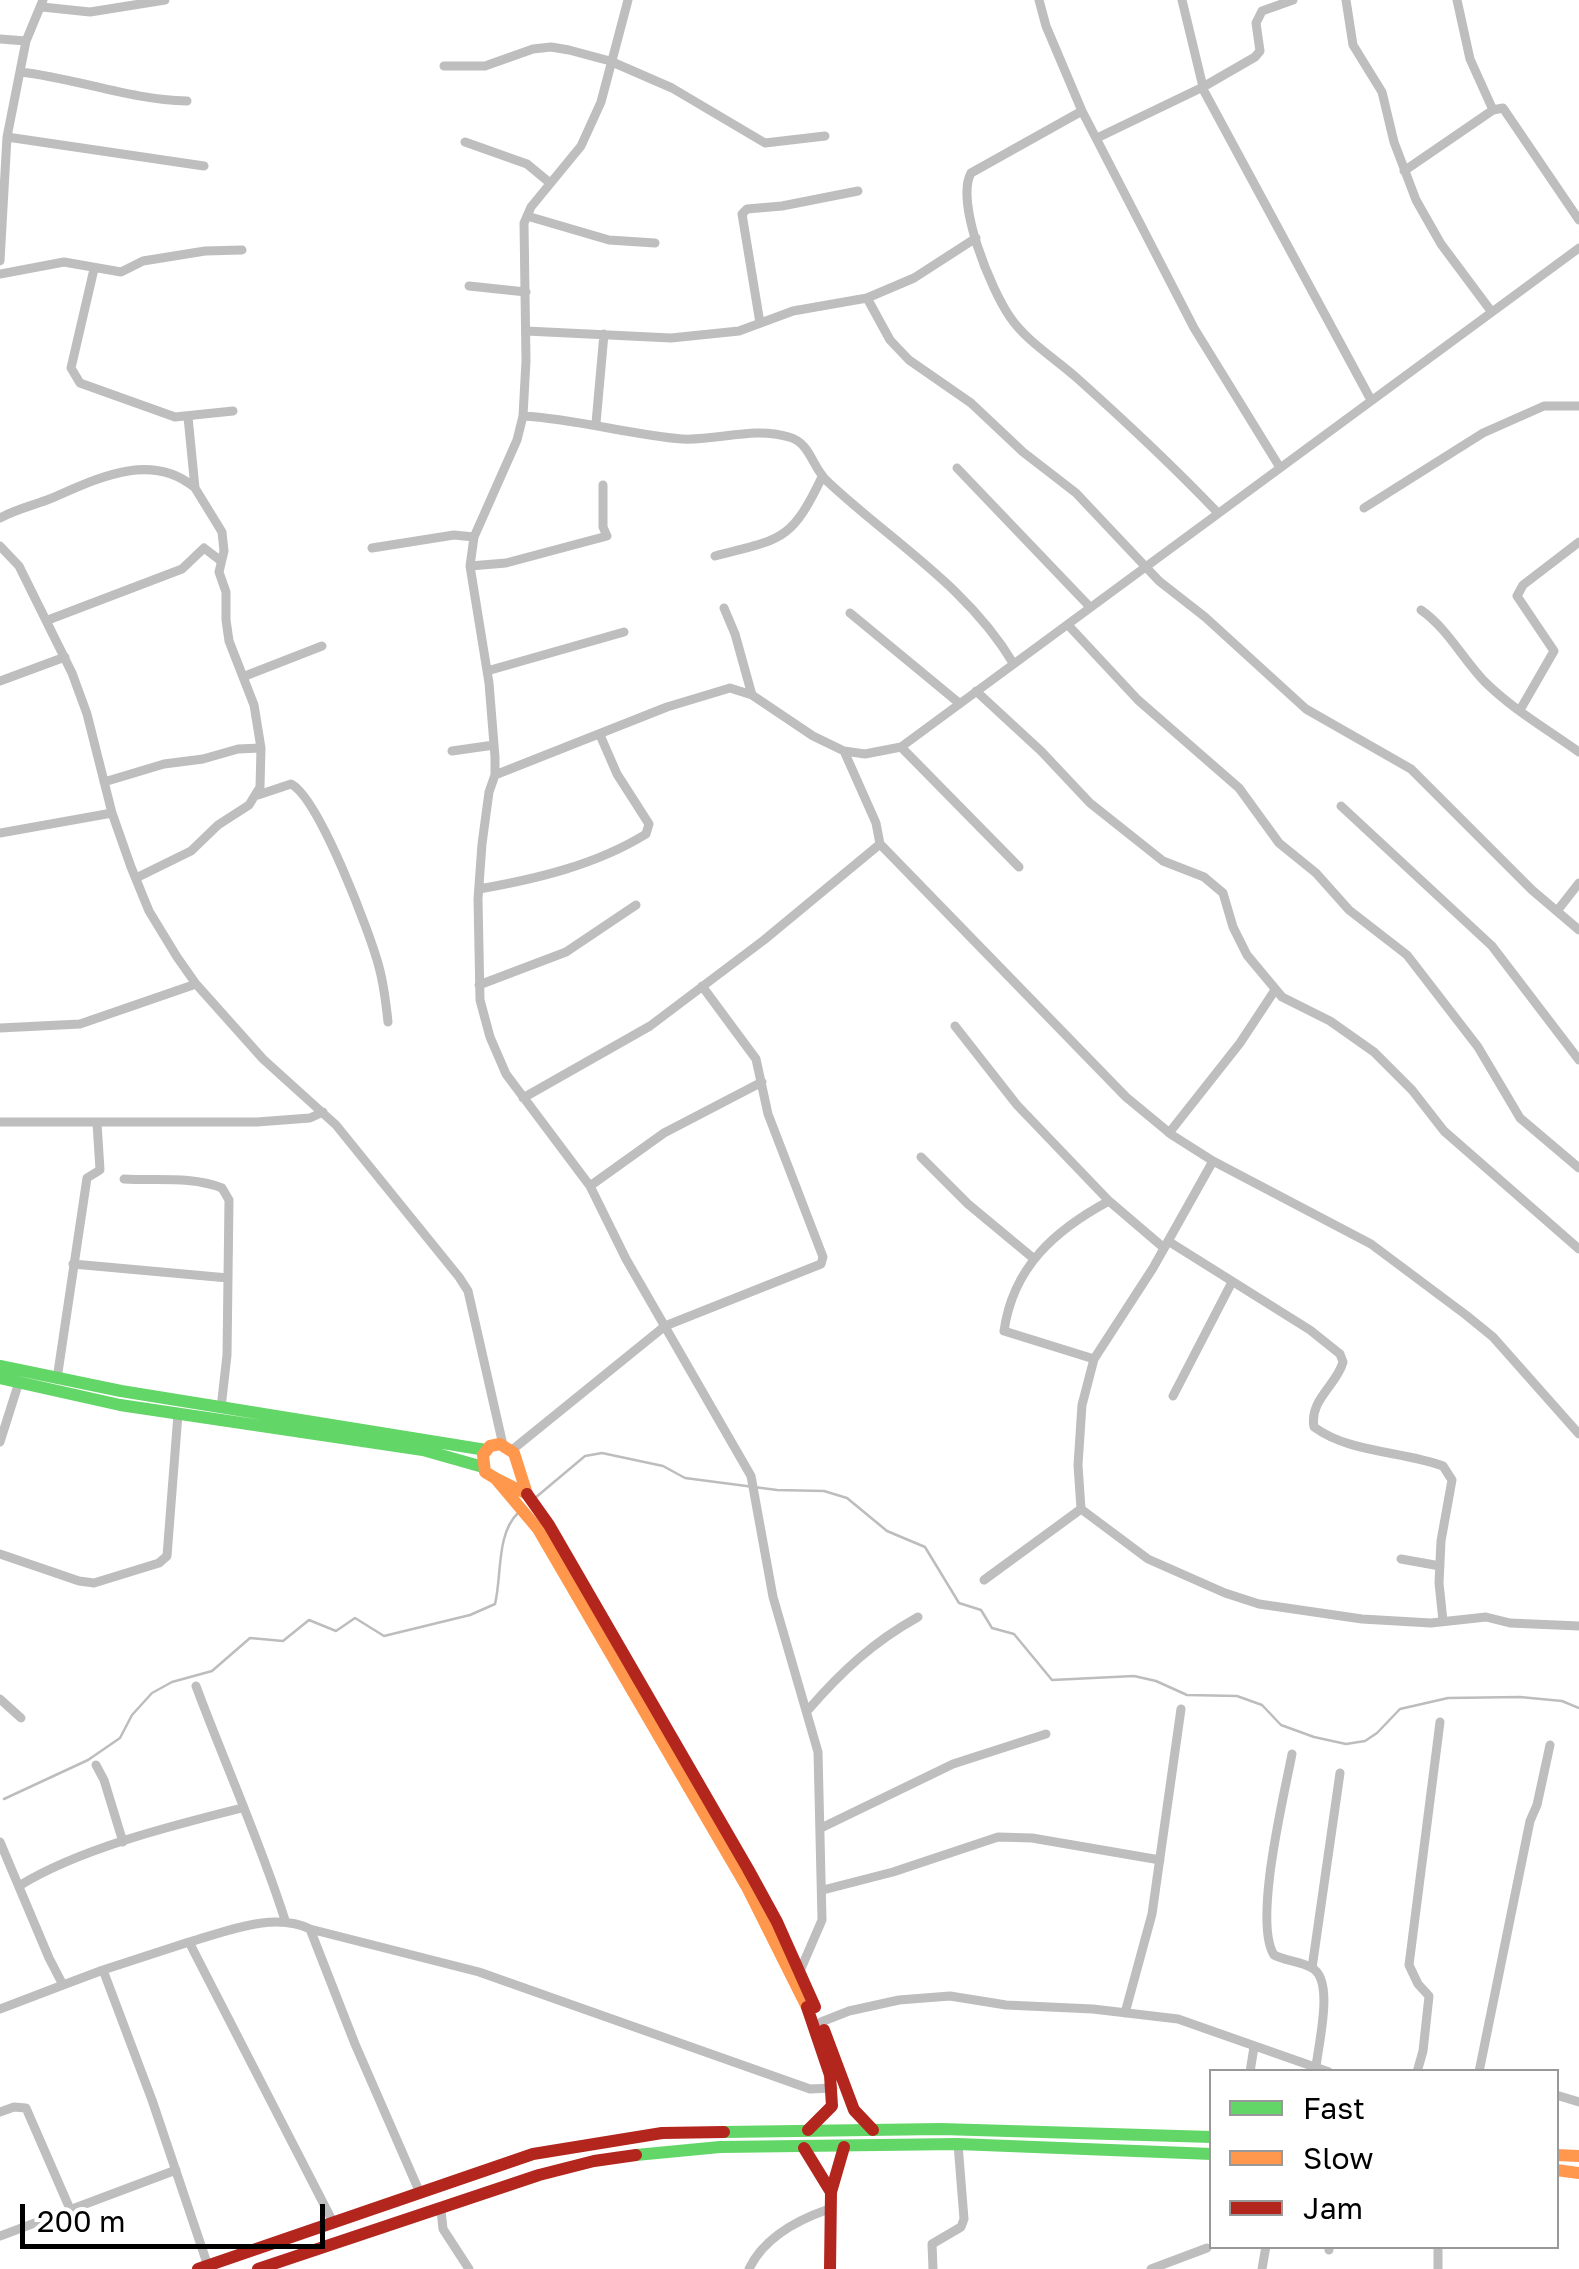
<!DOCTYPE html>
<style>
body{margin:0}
#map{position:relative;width:1579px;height:2269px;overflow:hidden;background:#fff;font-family:"Golos Text",sans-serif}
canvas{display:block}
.legend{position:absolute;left:1209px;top:2069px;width:350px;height:180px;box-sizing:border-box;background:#fff;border:2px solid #999;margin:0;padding:12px 18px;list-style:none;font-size:30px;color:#000}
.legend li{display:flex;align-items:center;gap:20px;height:50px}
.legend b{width:50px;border:2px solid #999}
.scale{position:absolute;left:20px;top:2204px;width:305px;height:45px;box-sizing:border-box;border:5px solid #000;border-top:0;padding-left:12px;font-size:30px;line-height:35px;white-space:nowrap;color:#000;-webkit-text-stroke:8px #fff;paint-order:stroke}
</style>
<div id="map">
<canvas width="1579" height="2269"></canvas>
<ul class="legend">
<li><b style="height:12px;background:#63d668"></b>Fast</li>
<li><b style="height:12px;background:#ff974d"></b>Slow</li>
<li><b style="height:12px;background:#b3261e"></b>Jam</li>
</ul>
<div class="scale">200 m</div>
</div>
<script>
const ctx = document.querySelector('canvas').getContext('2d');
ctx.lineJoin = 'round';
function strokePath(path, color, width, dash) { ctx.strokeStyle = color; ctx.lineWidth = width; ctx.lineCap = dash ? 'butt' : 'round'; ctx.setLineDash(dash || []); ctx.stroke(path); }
const stream = new Path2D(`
 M 535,1498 L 585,1456 L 602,1453 L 663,1466 L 685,1478 L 777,1490 L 824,1491 L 847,1498 L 887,1531 L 925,1547 L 959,1603 L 981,1610 L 992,1628 L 1014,1634 L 1052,1680 L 1134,1676 L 1156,1681 L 1187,1695 L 1237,1696 L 1262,1705 L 1281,1725 L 1314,1737 L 1346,1744 L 1365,1741 L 1377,1733 L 1400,1709 L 1448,1698 L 1520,1697 L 1562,1701 L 1579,1708
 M 4,1799 L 88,1760 L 120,1738 L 132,1715 L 152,1693 L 172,1682 L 212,1671 L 250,1638 L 283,1641 L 309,1620 L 336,1631 L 355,1618 L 384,1636 L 470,1615 L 495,1604 C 502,1576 496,1534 518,1513`);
const street = new Path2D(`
 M 628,0 L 601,102 L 581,146 L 531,207 L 524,223 L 526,361 L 523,416 L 517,440 L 474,537 L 470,566 L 489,683 L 495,757 L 495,775 L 489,792 L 482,844 L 478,899 L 480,1000 L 490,1037 L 506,1074 L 590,1186 L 626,1259 L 751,1476 L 773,1597 L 818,1752 L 822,1920 L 800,1971
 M 1039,0 L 1046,26 L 1082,111
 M 1182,0 L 1204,91 L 1371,400
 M 1346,0 L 1353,45 L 1382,92 L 1394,142 L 1416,200 L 1441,244 L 1491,311
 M 1457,0 L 1470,59 L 1493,110
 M 42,7 L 90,12 L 165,0
 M 0,39 L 26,41
 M 444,66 L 485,66 L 533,49 L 551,47 L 569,50 L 610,61 L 672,88 L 765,143 L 825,136
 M 20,72 C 76,78 130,100 187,101
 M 7,137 L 204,166
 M 1097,138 L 1203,87 L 1255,57 L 1260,51 L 1256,23 L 1262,11 L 1293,0
 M 465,142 L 527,164 L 550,183
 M 1404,171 L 1493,110 L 1503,108 L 1579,220
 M 527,216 L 609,240 L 655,243
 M 0,261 L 7,137 L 26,41 L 43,0
 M 94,269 L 71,368 L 80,383 L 175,417 L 233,411
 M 0,274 L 64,262 L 121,272 L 143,261 L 205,251 L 242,250
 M 469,286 L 526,292
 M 867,298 L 890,340 L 909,360 L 971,403 L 1023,452 L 1076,493 L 1159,581 L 1205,617 L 1306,709 L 1411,769 L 1532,890 L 1579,930
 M 760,323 L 742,214 L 747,209 L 782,206 L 858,191
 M 526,331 L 671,338 L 739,331 L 793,311 L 867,298 L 914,278 L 976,238
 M 523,416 C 578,419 630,435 682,439 C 718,441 753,426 789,437 C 811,443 812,468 828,482 C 891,541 968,587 1013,663
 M 596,423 L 604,334
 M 957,468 L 1089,606
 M 1364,508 L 1483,433 L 1544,406 L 1579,406
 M 1217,512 C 1172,465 1126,422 1078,379 C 1056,359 1026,341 1010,317 C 991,290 955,202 971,173 L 1082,111 L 1194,328 L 1279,466
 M 0,518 C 16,509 35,505 52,498 C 96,479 150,451 194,487
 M 0,546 L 19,566 L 72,673 L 87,714 L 112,813 L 131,867 L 149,911 L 177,957 L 196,984 L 263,1059 L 336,1125 L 459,1277 L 468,1291 L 503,1445
 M 372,548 L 454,535 L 474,537
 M 715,556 C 781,539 791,542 822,477
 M 470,566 L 506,563 L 607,536 L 603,527 L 603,485
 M 724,608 L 735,634 L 752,695
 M 1421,610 C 1447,628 1462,658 1484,681 C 1512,709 1547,729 1579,752
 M 850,613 L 959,703
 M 48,620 L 182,569 L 204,548 L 221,561
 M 1068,625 L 1138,700 L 1239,788 L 1279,843 L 1316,873 L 1349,910 L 1407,955 L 1478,1047 L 1520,1118 L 1579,1168
 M 487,671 L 624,632
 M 245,676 L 322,646
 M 0,681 L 65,657
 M 976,691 L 1041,751 L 1090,803 L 1163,861 L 1204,877 L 1223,893 L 1233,927 L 1247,955 L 1282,997 L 1330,1021 L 1374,1052 L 1412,1090 L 1444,1131 L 1579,1249
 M 1520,710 L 1554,651 L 1517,596 L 1523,585 L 1579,542
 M 901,747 L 1019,867
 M 452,751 L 494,745
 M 844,751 L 876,823 L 880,844
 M 495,775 L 667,707 L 730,688 L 752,695 L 813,736 L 844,751 L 865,754 L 901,747 L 1579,248
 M 104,782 L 164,764 L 203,759 L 238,749 L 261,748
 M 258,795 L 291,784 C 319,798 370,933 379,967 C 384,985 386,1003 388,1022
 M 1341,806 L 1492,946 L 1579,1060
 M 0,833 L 112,813
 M 136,878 L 191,851 L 218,825 L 249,805 L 260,787 L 261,748 L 254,705 L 229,641 L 226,620 L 226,592 L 219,572 L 224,551 L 222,532 L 195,488 L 188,417
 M 479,889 C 536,879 596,865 646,834 L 649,824 L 617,774 L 600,735
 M 1557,911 L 1579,883
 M 479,985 L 566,952 L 636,905
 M 955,1026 L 1017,1105 L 1109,1201 L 1164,1248
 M 0,1028 L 80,1024 L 196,984
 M 523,1098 L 650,1026 L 764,940 L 880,844 L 1126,1097 L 1172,1135 L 1213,1161 L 1371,1244 L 1466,1315 L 1493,1337 L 1579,1434
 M 0,1122 L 257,1122 L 310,1118 L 323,1112
 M 1169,1133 L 1240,1043 L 1275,990
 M 921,1157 L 968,1204 L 1033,1258
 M 1213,1161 L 1153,1268 L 1094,1359 L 1082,1405 L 1078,1465 L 1081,1509 L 1148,1559 L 1225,1593 L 1259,1604 L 1362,1619 L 1431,1623 L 1486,1617 L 1510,1623 L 1579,1626
 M 124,1179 C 157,1181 191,1176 222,1188 L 229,1200 L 227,1355 L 221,1408
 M 590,1186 L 664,1133 L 762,1082
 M 1168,1241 L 1310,1330 L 1340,1354 L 1343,1362 C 1337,1385 1309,1400 1314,1427 C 1349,1453 1403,1451 1443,1466 L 1452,1480 L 1441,1541 L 1439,1583 L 1443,1621
 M 73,1264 L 228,1278
 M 1094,1359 L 1004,1331 C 1013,1267 1055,1230 1109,1201
 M 57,1379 L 87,1178 L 100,1170 L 97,1123
 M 1173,1396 L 1232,1282
 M 0,1442 L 19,1382
 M 512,1450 L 665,1326 L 821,1264 L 823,1257 L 768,1114 L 756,1059 L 702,986
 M 0,1554 L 79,1581 L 94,1583 L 159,1563 L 167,1556 L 178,1414
 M 1401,1559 L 1440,1566
 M 984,1580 L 1081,1509
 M 196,1686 C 225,1764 260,1841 285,1920
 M 0,1699 L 21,1718
 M 808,1710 C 841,1672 873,1642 918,1617
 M 1292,1754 C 1284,1796 1253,1922 1274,1955 C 1285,1961 1301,1961 1312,1968 C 1335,1980 1318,2045 1316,2067
 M 96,1765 L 104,1780 L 123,1842
 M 821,1828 L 953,1764 L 1046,1734
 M 0,1842 L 49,1958 L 63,1985 L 103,1970
 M 19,1886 C 78,1849 174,1825 242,1808
 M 823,1890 L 893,1872 L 998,1837 L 1032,1838 L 1160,1860
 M 310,1929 L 355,2044 L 420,2193
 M 189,1942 L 103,1970 L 152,2100 L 208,2266
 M 1312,1968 L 1340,1773
 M 0,2009 L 63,1985
 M 1125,2013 L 1152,1914 L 1181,1709
 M 821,2022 L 849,2011 L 899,2000 L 950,1996 L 1006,2005 L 1093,2009 L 1178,2019 L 1329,2072
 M 1250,2072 L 1254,2047
 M 1417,2072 L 1423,2051 L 1429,1996 L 1418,1984 L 1409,1965 L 1440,1722
 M 1479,2072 L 1530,1821 L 1537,1805 L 1550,1745
 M 1556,2095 L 1579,2102
 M 0,2112 L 14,2107 L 26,2108 L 70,2209
 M 441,2210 L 443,2229 L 469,2269
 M 333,2222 L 189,1942 C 225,1932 274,1911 310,1929 L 479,1972 L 810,2089 L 833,2088
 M 0,2236 L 176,2170
 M 1329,2246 L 1329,2250
 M 1438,2246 L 1438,2269
 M 749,2269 C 764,2237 797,2220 829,2209
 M 933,2269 L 932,2244 L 961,2227 L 964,2219 L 958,2144
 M 1151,2269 L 1207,2248
 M 1262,2269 L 1266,2246`);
const fast = new Path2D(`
 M 0,1366 L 121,1391 L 486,1450
 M 0,1378 L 120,1405 L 423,1450 L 483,1467
 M 724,2132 L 941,2129 L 1212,2137
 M 636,2155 L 720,2147 L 958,2144 L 1212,2154`);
const slow = new Path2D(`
 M 495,1478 L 527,1494 L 514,1453 L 500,1444 L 490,1446 L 483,1455 L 485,1472 L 495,1478 L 538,1529 L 748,1889 L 807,2007
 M 1556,2155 L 1579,2156
 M 1556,2170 L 1579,2173`);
const jam = new Path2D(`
 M 527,1494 L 549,1525 L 748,1869 L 777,1922 L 815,2007
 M 807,2007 L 830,2075 L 832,2106 L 808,2130
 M 824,2030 L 854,2110 L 873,2130
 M 804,2148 L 831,2192
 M 198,2269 L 533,2154 L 662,2133 L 724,2132
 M 258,2269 L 539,2175 L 594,2161 L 636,2155
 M 830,2269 L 831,2192 L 844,2147`);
strokePath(stream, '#bdbdbd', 2.5);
strokePath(street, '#bebebe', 9);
strokePath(fast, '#63d668', 12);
strokePath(slow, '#ff974d', 12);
strokePath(jam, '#b3261e', 12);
</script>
